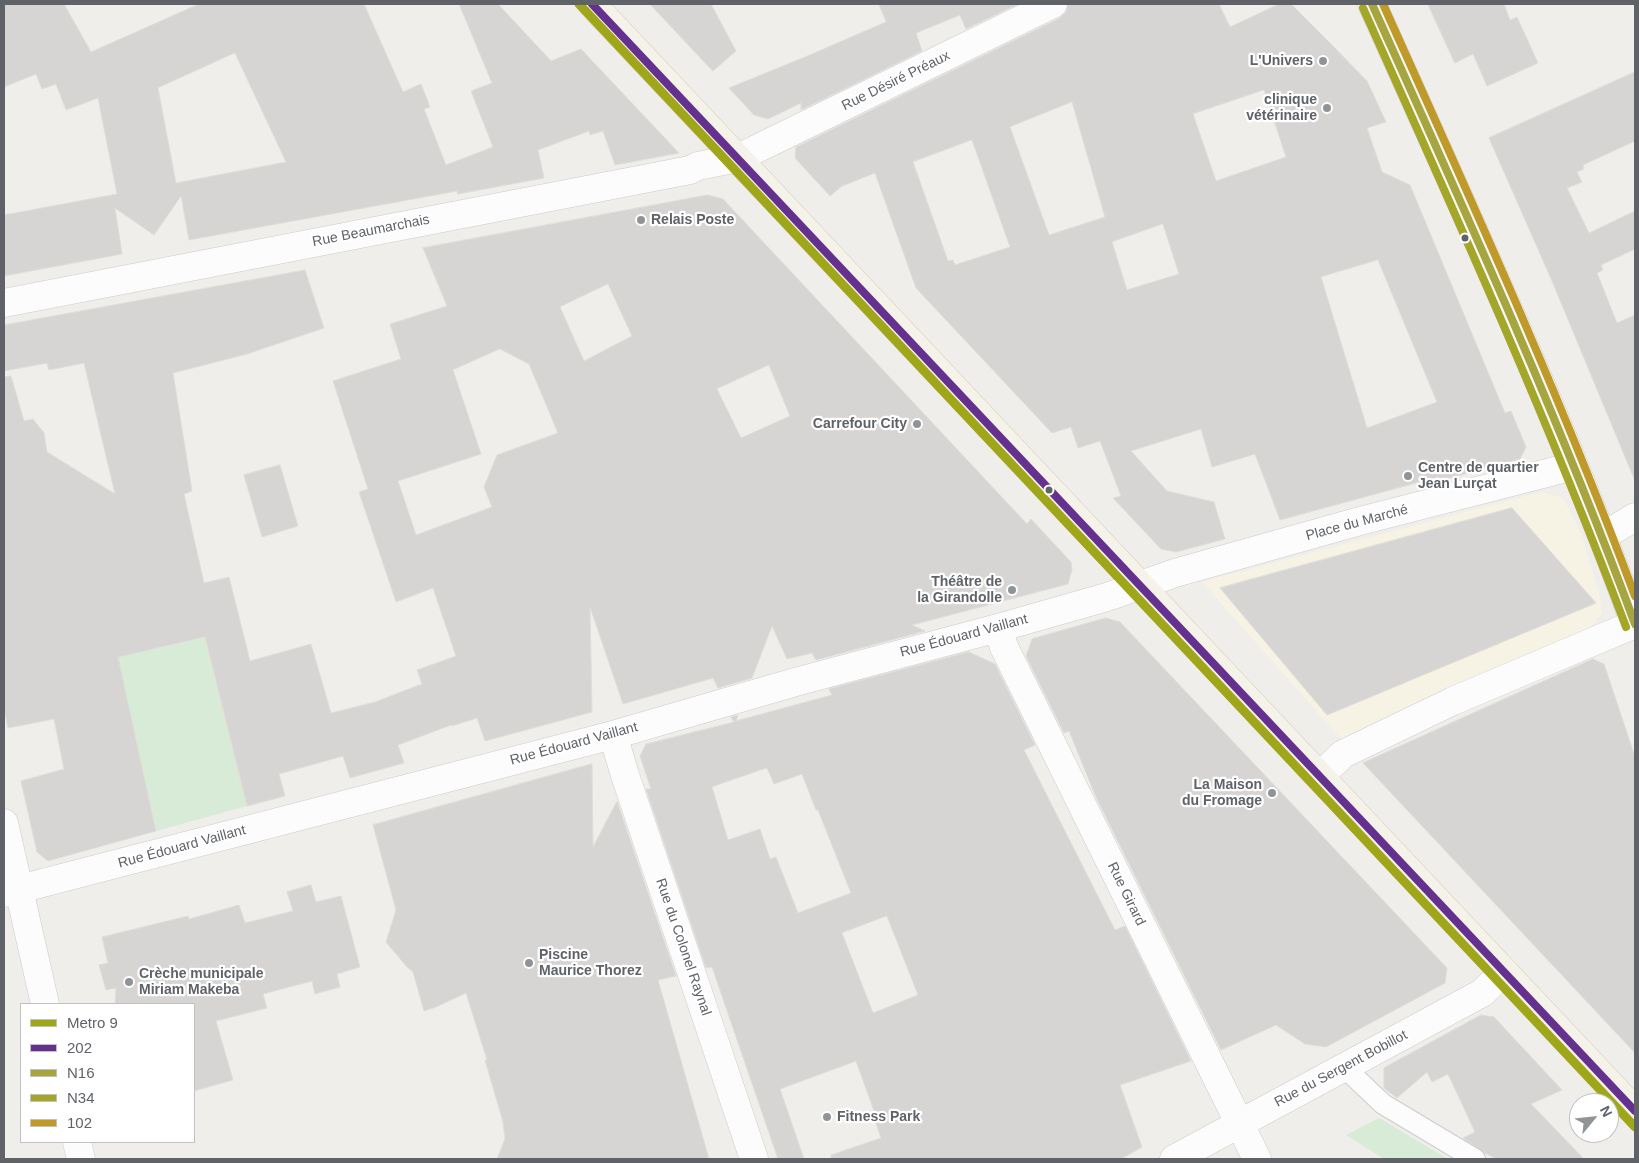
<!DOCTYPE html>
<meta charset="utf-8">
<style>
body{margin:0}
#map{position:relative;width:1639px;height:1163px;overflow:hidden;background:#efeeea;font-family:Arial,sans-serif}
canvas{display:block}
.frame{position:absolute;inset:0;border:5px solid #5f6368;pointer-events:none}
.legend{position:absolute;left:20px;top:1003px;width:175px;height:140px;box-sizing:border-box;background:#fff;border:1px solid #bfc1c3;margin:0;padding:6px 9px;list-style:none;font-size:15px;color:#5f6368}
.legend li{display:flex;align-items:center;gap:10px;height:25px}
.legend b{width:25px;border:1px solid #bfc1c3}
.north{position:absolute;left:1569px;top:1093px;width:50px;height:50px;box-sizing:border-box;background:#fff;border:1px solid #bfc1c3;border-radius:50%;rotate:62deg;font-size:14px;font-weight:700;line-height:20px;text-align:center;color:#5f6368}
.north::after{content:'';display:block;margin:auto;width:18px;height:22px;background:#919496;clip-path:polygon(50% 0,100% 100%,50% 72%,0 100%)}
</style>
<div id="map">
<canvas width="1639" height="1163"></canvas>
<div class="frame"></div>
<ul class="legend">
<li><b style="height:6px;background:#a0a61a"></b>Metro 9</li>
<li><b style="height:6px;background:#65318f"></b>202</li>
<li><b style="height:6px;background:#a7a540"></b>N16</li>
<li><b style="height:6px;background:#a4a62a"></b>N34</li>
<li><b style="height:6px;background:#bf9a2a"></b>102</li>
</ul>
<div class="north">N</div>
</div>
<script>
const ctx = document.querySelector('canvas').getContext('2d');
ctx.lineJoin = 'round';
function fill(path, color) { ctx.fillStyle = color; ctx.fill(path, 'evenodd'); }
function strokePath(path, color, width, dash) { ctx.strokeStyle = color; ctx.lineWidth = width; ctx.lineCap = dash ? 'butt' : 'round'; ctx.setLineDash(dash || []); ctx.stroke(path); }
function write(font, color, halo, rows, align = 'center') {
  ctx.font = font + ' Arial,sans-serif'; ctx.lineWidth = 4.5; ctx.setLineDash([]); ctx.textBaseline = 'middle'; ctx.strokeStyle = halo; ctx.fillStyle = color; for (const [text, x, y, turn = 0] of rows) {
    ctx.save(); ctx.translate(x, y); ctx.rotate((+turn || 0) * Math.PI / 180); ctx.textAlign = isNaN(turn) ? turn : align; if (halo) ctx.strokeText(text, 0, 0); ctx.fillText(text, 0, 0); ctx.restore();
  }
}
const commercial = new Path2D(`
 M 1541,492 L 1563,498 L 1580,531 L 1599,593 L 1602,613 L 1587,630 L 1344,742 L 1202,582 Z`);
const green = new Path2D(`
 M 138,594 L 151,650 L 205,637 L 247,806 L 156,831 L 105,600 Z
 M 1379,1118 L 1448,1159 L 1384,1159 L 1346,1135 Z`);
const building = new Path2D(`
 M 4,4 L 64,4 L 91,52 L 199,4 L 364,4 L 403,92 L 421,84 L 430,107 L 424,109 L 446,165 L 493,147 L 471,91 L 492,83 L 459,4 L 498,4 L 551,61 L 581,49 L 679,153 L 615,165 L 603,131 L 590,135 L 589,131 L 538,150 L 544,178 L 458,194 L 457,191 L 189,240 L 181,196 L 154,235 L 115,208 L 122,254 L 4,276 L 4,215 L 117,194 L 98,98 L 66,110 L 56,84 L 42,89 L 36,74 L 4,87 ZM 235,53 L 286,162 L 176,183 L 158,88 Z
 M 650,4 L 711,4 L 736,51 L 713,71 Z
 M 879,4 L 1018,4 L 966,29 L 960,15 L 916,33 L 922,51 L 801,110 L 801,103 L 768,119 L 754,115 L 729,88 L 805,57 L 886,22 Z
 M 1068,4 L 1219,4 L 1230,27 L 1279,4 L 1291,4 L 1332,45 L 1367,81 L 1386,122 L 1367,128 L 1382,172 L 1410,185 L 1505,413 L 1511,411 L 1526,447 L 1520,459 L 1439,481 L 1438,477 L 1280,520 L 1255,454 L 1212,467 L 1201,429 L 1131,451 L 1167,491 L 1214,502 L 1225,539 L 1176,552 L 1161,549 L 1113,498 L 1121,496 L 1100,441 L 1078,448 L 1071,427 L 1052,433 L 916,288 L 875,173 L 842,186 L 830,196 L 795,158 L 796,147 L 1060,18 L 1066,12 ZM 1264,90 L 1286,157 L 1216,181 L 1193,114 ZM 1072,102 L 1105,217 L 1049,235 L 1010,127 ZM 972,140 L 1010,247 L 955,265 L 953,260 L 948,261 L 913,162 ZM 1163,224 L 1179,274 L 1127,290 L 1112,242 ZM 1378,260 L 1437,402 L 1367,428 L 1321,277 Z
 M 1428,4 L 1504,4 L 1510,20 L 1517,17 L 1538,63 L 1487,86 L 1473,54 L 1455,63 Z
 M 1635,72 L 1635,141 L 1583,165 L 1584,169 L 1577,172 L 1582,182 L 1567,188 L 1589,233 L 1635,211 L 1635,249 L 1601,265 L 1603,270 L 1597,273 L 1617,323 L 1635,315 L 1635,481 L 1552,281 L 1489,138 Z
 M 708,195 L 723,199 L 1027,524 L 1031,519 L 1071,562 L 1072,570 L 1068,584 L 912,625 L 925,631 L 816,660 L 812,653 L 787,659 L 772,626 L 752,678 L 718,688 L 713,678 L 623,704 L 590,607 L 592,712 L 485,741 L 477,718 L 452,726 L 451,725 L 398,745 L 404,763 L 350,778 L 343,756 L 279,774 L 285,796 L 247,806 L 205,637 L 118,657 L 156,831 L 48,861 L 37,852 L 21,781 L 64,769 L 54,719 L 8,728 L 4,708 L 4,377 L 11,376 L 24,421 L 33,419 L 44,433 L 47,452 L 115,494 L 84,363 L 49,370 L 47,363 L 4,371 L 4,325 L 305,270 L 324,328 L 247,354 L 173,373 L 192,491 L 184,494 L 204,583 L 229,577 L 250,661 L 311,644 L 331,713 L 375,702 L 422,684 L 417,670 L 456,656 L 433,588 L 396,602 L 359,492 L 368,489 L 333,381 L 401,359 L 390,324 L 447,306 L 423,248 ZM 608,284 L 632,336 L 584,361 L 560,307 ZM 500,349 L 529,364 L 558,433 L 497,455 L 484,487 L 492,507 L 416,535 L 398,481 L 481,454 L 453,370 ZM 769,365 L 790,416 L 741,438 L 717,389 Z
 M 280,465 L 298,526 L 262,537 L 244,475 Z
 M 1512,508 L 1596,603 L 1327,715 L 1220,588 Z
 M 1106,618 L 1120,622 L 1447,968 L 1445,983 L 1326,1047 L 1305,1044 L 1276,1025 L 1221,1050 L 1096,797 L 1069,731 L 1064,733 L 1026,656 L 1032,639 Z
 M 969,652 L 995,664 L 1035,745 L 1024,750 L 1115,930 L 1125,926 L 1191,1061 L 1120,1085 L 1142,1147 L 1121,1159 L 831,1159 L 831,1155 L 881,1138 L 872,1112 L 874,1111 L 856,1061 L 780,1089 L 804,1159 L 778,1159 L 712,967 L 706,968 L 646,789 L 651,789 L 640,756 L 646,744 L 734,722 L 731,717 L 738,715 L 736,721 L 832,695 L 829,689 ZM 767,768 L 774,784 L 802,774 L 816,810 L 818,810 L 851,893 L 798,913 L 776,857 L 770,859 L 760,829 L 728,840 L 712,787 ZM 887,916 L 918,995 L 873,1013 L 842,933 Z
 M 1593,659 L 1604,664 L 1635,757 L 1635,1053 L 1363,763 Z
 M 592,764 L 593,847 L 617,801 L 676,976 L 658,980 L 709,1159 L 497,1159 L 505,1139 L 503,1122 L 485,1060 L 487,1060 L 466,993 L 436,1007 L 424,1011 L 413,972 L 407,967 L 386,942 L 396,910 L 373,825 Z
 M 311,885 L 316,902 L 341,896 L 360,967 L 337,974 L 340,987 L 315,994 L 312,981 L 263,994 L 267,1008 L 216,1021 L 233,1080 L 194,1091 L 194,1004 L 115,1004 L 116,988 L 106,990 L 99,965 L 108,963 L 102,937 L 188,916 L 189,919 L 239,905 L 245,923 L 293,911 L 287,892 Z
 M 1481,1015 L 1494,1017 L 1562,1090 L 1531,1104 L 1584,1159 L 1496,1159 L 1485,1153 L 1463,1138 L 1475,1132 L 1448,1074 L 1432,1082 L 1427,1072 L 1397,1098 L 1384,1088 L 1384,1068 Z`);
const pedestrian = new Path2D(`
 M 1344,1067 L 1383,1104 L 1475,1159`);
const minor = new Path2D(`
 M 4,303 L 690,170 L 698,166 L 738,158 L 1053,4
 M 1603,536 L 1635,517
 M 998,628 L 1004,647 L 1257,1159
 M 613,735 L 625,775 L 754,1159
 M 1321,775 L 1343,754 L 1453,701 L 1635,624
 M 4,823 L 45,1004
 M 4,893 L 613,735 L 799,681 L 998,628 L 1107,597 L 1175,573 L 1360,521 L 1574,466
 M 77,1142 L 81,1159
 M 1174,1159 L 1482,993 L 1504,972`);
const secondary = new Path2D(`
 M 1372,4 C 1464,209 1559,413 1635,624`);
const primary = new Path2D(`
 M 592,4 L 1635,1111`);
const bus1 = new Path2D(`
 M 592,4 L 1635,1111`);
const bus2 = new Path2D(`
 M 1372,4 C 1464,209 1557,413 1635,624`);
const bus3 = new Path2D(`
 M 1363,8 C 1455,213 1547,417 1626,627`);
const bus4 = new Path2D(`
 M 1383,4 C 1471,200 1560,395 1635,596`);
const metro1 = new Path2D(`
 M 579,4 L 1635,1127`);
const markers = [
 [1323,61,5,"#919496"],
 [1327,108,5,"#919496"],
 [641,220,5,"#919496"],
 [1465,238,4.5,"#5f6368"],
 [917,424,5,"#919496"],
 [1408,476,5,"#919496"],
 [1049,490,4.5,"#5f6368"],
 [1012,590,5,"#919496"],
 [1272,793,5,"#919496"],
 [529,963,5,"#919496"],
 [129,982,5,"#919496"],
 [827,1117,5,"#919496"]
];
const poiNames = [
 ["L'Univers",1313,61],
 ["clinique",1317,100],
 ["vétérinaire",1317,116],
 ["Relais Poste",651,220,"left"],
 ["Carrefour City",907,424],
 ["Centre de quartier",1418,468,"left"],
 ["Jean Lurçat",1418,484,"left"],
 ["Théâtre de",1002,582],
 ["la Girandolle",1002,598],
 ["La Maison",1262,785],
 ["du Fromage",1262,801],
 ["Piscine",539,955,"left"],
 ["Maurice Thorez",539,971,"left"],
 ["Crèche municipale",139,974,"left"],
 ["Miriam Makeba",139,990,"left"],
 ["Fitness Park",837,1117,"left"]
];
const streetNames = [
 ["Rue Désiré Préaux",896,81,-26],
 ["Rue Beaumarchais",371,231,-11],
 ["Place du Marché",1357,523,-15],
 ["Rue Édouard Vaillant",964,636,-15],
 ["Rue Édouard Vaillant",574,744,-15],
 ["Rue Édouard Vaillant",182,847,-15],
 ["Rue Girard",1126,894,64],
 ["Rue du Colonel Raynal",683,947,71],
 ["Rue du Sergent Bobillot",1341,1069,-28]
];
fill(commercial, '#f7f3e4');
fill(green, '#d8ebd6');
fill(building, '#d6d5d3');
strokePath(building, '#deddd9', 1);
strokePath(pedestrian, '#cbcccc', 22);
strokePath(minor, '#cbcccc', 29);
strokePath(secondary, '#cacacb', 29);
strokePath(primary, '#d7ceb8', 29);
strokePath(pedestrian, '#fdfcfc', 20);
strokePath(minor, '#fdfcfc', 28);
strokePath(secondary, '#fdfcfc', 28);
strokePath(primary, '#f4f2e9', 28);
strokePath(bus1, '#65318f', 8);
strokePath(bus2, '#a7a540', 8);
strokePath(bus3, '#a4a62a', 8);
strokePath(bus4, '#bf9a2a', 8);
strokePath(metro1, '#a0a61a', 9);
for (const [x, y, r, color] of markers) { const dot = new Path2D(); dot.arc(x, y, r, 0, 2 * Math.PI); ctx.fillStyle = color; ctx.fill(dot); strokePath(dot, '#fff', 2); }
write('bold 14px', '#5f6368', '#fff', poiNames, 'right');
write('14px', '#5f6368', '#fff', streetNames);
</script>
